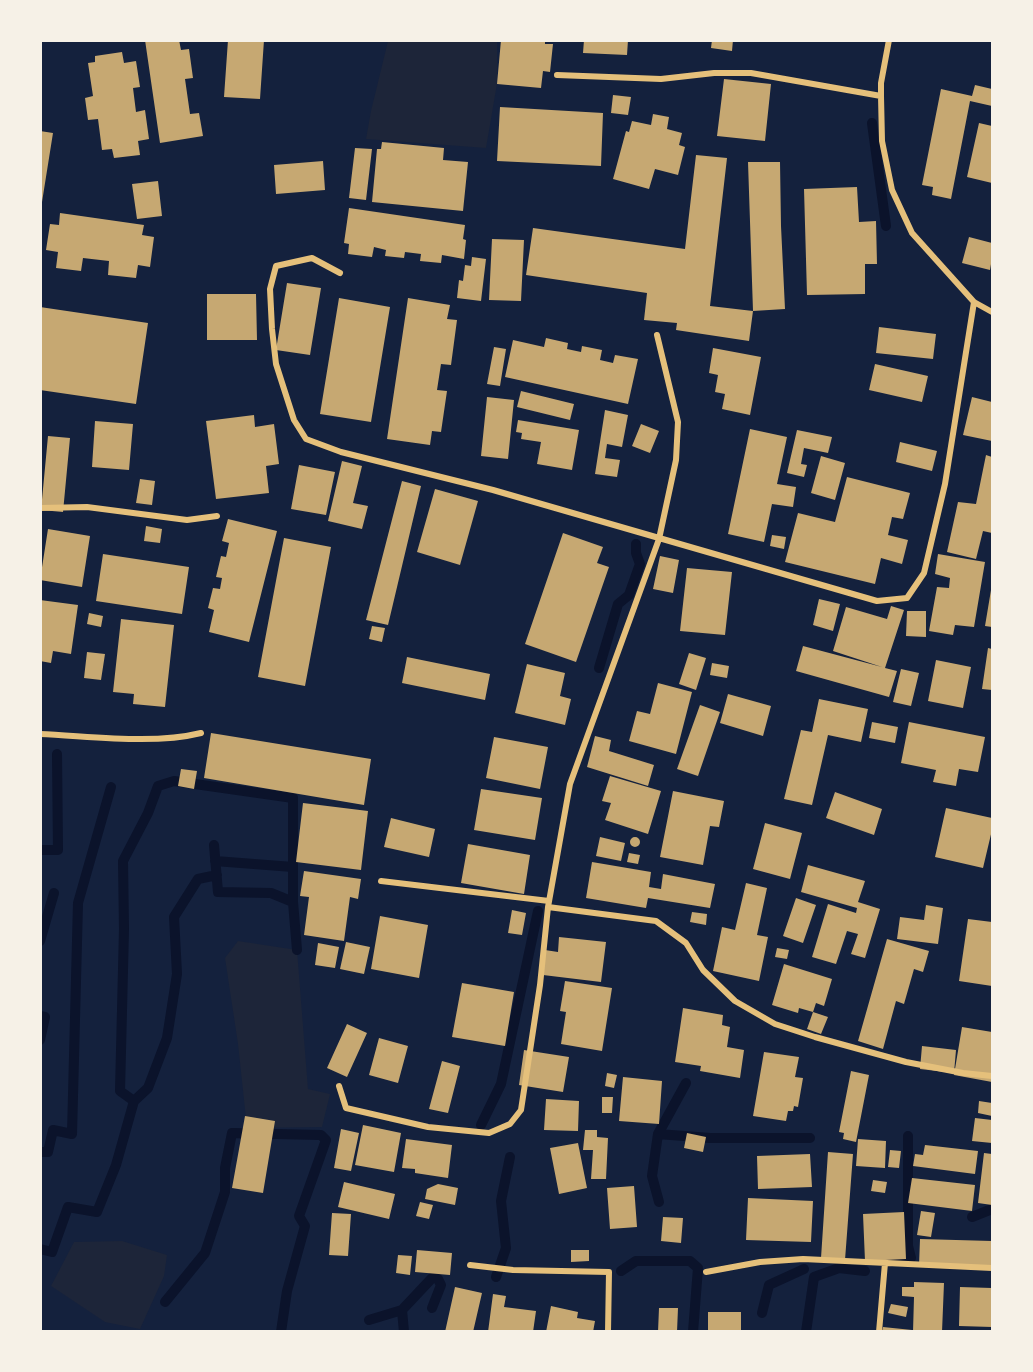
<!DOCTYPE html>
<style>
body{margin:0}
#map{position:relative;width:1033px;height:1372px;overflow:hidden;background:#14213d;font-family:"Fira Sans",sans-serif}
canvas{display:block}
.frame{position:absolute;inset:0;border:42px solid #f6f1e7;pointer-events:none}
</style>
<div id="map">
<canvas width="1033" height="1372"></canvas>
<div class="frame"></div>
</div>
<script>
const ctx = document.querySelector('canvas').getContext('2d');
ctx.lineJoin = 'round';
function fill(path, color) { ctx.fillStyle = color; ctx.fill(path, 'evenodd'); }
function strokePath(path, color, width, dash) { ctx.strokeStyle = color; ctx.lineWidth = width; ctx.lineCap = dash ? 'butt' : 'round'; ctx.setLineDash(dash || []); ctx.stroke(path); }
const green = new Path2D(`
 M 388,41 L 497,41 L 497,84 L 486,148 L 366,139 L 371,111 Z
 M 238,941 L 297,950 L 308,1089 L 330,1094 L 322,1127 L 247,1128 L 238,1044 L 225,958 Z
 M 122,1241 L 167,1255 L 164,1276 L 140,1329 L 105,1322 L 51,1286 L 74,1242 Z`);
const stream = new Path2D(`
 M 872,123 L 886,226
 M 599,668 L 618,604 L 629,595 L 640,564 L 636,553 L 636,544
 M 214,845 L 218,892 L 271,893 L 293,902
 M 40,850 L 58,850 L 57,754
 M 215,861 L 293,867
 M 40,941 L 54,893
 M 40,1016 L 45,1017 L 40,1040
 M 134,1101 L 148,1088 L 167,1038 L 177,974 L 174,917 L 198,879 L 217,875
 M 481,1125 L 501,1084 L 538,911
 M 658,1134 L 710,1138 L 810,1138
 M 40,1152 L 48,1152 L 53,1130 L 72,1134 L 78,903 L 111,787
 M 659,1202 L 652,1176 L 658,1134 L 686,1083
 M 972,1217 L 992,1209
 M 40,1249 L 52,1252 L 68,1207 L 97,1212 L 116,1165 L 134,1101 L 120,1091 L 124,929 L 123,861 L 148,813 L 158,786 L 174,781 L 293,798 L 293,902 L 297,950
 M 892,1258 L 911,1258 L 908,1246 L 908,1136
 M 621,1271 L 636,1261 L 690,1261 L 698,1268 L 693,1332
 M 496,1277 L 506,1248 L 501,1201 L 510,1157
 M 165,1302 L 205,1253 L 225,1192 L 225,1168 L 232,1133 L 321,1135 L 326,1140 L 299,1216 L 305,1226 L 287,1291 L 281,1332
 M 402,1310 L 433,1277 L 438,1279 L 441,1285 L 432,1308
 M 762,1313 L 769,1285 L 804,1269
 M 369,1320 L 402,1310 L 404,1332
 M 806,1332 L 814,1277 L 839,1268 L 865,1271`);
const building = new Path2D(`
 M 145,40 L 179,40 L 181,50 L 189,49 L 193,78 L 185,79 L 190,114 L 199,113 L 203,136 L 160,143 Z
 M 228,40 L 264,40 L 260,99 L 224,97 Z
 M 501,40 L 545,40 L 545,44 L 553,44 L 550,72 L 543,71 L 541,88 L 497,84 Z
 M 584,40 L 628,40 L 627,55 L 583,53 Z
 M 712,40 L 733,40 L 732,51 L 711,48 Z
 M 122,52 L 124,63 L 136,61 L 140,87 L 133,88 L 136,112 L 145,110 L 149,139 L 138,141 L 140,155 L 114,158 L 112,149 L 102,150 L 98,119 L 88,120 L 85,98 L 93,96 L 88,63 L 95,62 L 95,56 Z
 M 724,79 L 771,84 L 765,141 L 717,136 Z
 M 975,85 L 992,89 L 992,106 L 970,101 L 951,199 L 932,195 L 933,187 L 922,185 L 941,89 L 972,96 Z
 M 613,95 L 631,97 L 628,115 L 611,113 Z
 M 500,107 L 603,113 L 601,166 L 497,161 Z
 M 653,114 L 669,117 L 667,129 L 682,133 L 679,145 L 685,147 L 678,175 L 655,169 L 649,189 L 613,179 L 626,131 L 629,132 L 632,121 L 651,125 Z
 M 979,123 L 992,126 L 992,183 L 967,177 Z
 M 40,131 L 53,133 L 42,202 L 40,202 Z
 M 382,142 L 444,148 L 443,160 L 468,162 L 463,211 L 372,202 L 377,149 L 381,149 Z
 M 355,148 L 372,149 L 366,200 L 349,198 Z
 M 696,155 L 727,158 L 710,306 L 753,311 L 749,341 L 676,330 L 677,323 L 644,320 L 647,293 L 526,275 L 533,228 L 685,249 Z
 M 323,161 L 325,190 L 276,194 L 274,165 Z
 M 748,162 L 780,162 L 781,226 L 785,309 L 753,311 Z
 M 158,181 L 162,216 L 137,219 L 132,184 Z
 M 857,187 L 859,222 L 876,221 L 877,264 L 865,264 L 865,294 L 807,295 L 804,189 Z
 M 349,208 L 465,225 L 463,239 L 466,240 L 464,259 L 442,255 L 441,263 L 420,261 L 421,254 L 405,252 L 404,258 L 385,256 L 386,250 L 374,247 L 372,257 L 348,254 L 349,244 L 344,243 Z
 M 60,213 L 144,225 L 142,235 L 154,237 L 150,267 L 138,265 L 136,278 L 108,275 L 109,261 L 83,258 L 81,271 L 56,268 L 58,252 L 46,250 L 50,224 L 59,225 Z
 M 969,237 L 992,243 L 992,258 L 990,270 L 962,263 Z
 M 492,239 L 524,240 L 521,301 L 489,300 Z
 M 472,257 L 486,259 L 481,301 L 457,298 L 459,280 L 463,281 L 465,265 L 471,266 Z
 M 287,283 L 321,288 L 310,355 L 276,350 Z
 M 207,294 L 256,294 L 257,340 L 207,340 Z
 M 339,298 L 390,307 L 371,422 L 320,414 Z
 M 408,298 L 450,305 L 447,319 L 457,320 L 451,365 L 441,364 L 437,390 L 447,391 L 441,432 L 432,431 L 430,445 L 387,439 Z
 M 40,307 L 148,323 L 136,404 L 40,390 Z
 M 879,327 L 936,334 L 933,359 L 876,353 Z
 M 546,338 L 568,343 L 567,349 L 581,352 L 582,346 L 602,350 L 600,360 L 613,363 L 615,355 L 638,359 L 628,404 L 505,377 L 513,340 L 544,347 Z
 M 494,347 L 506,349 L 500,386 L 487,384 Z
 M 713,348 L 761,357 L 750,415 L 722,409 L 725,394 L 715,392 L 718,375 L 709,373 Z
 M 875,364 L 928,376 L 922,402 L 869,390 Z
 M 521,391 L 574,404 L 570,420 L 517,407 Z
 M 487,397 L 514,400 L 508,459 L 481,456 Z
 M 972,397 L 992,402 L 992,441 L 963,435 Z
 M 605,410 L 628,415 L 622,447 L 607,444 L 605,458 L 620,460 L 617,477 L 595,474 Z
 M 254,415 L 255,427 L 274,424 L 279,464 L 266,466 L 269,493 L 216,499 L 206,421 Z
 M 518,420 L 579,430 L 572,470 L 537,464 L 541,442 L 521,439 L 522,433 L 516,432 Z
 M 95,421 L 133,424 L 129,470 L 92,467 Z
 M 641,424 L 659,431 L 650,453 L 632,446 Z
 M 750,429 L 787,437 L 777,484 L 796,487 L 793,507 L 772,504 L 764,542 L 728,534 Z
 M 797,430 L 832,437 L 828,453 L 804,448 L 801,464 L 807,465 L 804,477 L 787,473 Z
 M 48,436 L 70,438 L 63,512 L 41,510 Z
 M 900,442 L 937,451 L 932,471 L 896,462 Z
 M 986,455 L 992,457 L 992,533 L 983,531 L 976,559 L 947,552 L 958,502 L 976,504 Z
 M 821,456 L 845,463 L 835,500 L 811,493 Z
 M 342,461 L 362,466 L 353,503 L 368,506 L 362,529 L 328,521 Z
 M 299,465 L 335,472 L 326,515 L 291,509 Z
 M 847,477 L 910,493 L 903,519 L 892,517 L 888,535 L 908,540 L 902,564 L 881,558 L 875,584 L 785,562 L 798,513 L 835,522 Z
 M 140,479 L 155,481 L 152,505 L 136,503 Z
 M 402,481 L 421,486 L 388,625 L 366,620 Z
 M 435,489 L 478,501 L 460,565 L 417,552 Z
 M 228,519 L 277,531 L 249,642 L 209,632 L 214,610 L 208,608 L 213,588 L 220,589 L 222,578 L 216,577 L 221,556 L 226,557 L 229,543 L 222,541 Z
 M 146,526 L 162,529 L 160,543 L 144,541 Z
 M 48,529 L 90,536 L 82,587 L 40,580 Z
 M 563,533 L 603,547 L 597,563 L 609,567 L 576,662 L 525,644 Z
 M 772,535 L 786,537 L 784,549 L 770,546 Z
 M 284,538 L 331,547 L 305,686 L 258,677 Z
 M 103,554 L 189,567 L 182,614 L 96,601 Z
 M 938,554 L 985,562 L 974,627 L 955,625 L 953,635 L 929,631 L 937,587 L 949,588 L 950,578 L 935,574 Z
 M 660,556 L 679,560 L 673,593 L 653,589 Z
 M 687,568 L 732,572 L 725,635 L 680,631 Z
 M 991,590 L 992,590 L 992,627 L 985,626 Z
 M 819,599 L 840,604 L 833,631 L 813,625 Z
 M 40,600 L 78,605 L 71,654 L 53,651 L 51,663 L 40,661 Z
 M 891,606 L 904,610 L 885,668 L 897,671 L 889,697 L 796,671 L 803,646 L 882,667 L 833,651 L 846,607 L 887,619 Z
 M 907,611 L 926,611 L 926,637 L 906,636 Z
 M 89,613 L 103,616 L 101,627 L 87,624 Z
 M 121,619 L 174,625 L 165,707 L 133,704 L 134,694 L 113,692 Z
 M 372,626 L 385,628 L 382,642 L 369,639 Z
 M 988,648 L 992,649 L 992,690 L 982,689 Z
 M 87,652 L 105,654 L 101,680 L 84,678 Z
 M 689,653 L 706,658 L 696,690 L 679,684 Z
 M 407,657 L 490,674 L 485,700 L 402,683 Z
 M 936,660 L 971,667 L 963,708 L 928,701 Z
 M 712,663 L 729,666 L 727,678 L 710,675 Z
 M 527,664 L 565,673 L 560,696 L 571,699 L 565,725 L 515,713 Z
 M 901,669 L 919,673 L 911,706 L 893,702 Z
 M 658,683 L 692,692 L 676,754 L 629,741 L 637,711 L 650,714 Z
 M 728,694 L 771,706 L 763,736 L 720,723 Z
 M 819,699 L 868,709 L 861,742 L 828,735 L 812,805 L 784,799 L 801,730 L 812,732 Z
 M 700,705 L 720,712 L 698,776 L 677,769 Z
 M 872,722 L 898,727 L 895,743 L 869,738 Z
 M 909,722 L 985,737 L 978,772 L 959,769 L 956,786 L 933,782 L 936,770 L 901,763 Z
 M 211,733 L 371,759 L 364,805 L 204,778 Z
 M 595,736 L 611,740 L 609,751 L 654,765 L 648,786 L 587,767 Z
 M 494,737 L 548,747 L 540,789 L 486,778 Z
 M 181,769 L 197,771 L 194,789 L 178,786 Z
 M 610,776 L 661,791 L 648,834 L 605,820 L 611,803 L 602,801 Z
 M 481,789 L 542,798 L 535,840 L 474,830 Z
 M 673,791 L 724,801 L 719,827 L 710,826 L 703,865 L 660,857 Z
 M 835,792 L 882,809 L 874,835 L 826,818 Z
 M 303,803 L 368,811 L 361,870 L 296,862 Z
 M 946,808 L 992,818 L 992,830 L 983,868 L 935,857 Z
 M 391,818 L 435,829 L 429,857 L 384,847 Z
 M 765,823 L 802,833 L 790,879 L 753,869 Z
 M 600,837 L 625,843 L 621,861 L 596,856 Z
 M630 842a5 5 0 1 1 10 0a5 5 0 1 1-10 0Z
 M 468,844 L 530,855 L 524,894 L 461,883 Z
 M 629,853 L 640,855 L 638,864 L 627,862 Z
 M 592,862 L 651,872 L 649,887 L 661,889 L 663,874 L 715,884 L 710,908 L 648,898 L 646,908 L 586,898 Z
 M 808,865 L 865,881 L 858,902 L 880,909 L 865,958 L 851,954 L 858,934 L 847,931 L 836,964 L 812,957 L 828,904 L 856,913 L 857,908 L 801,892 Z
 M 304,871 L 361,879 L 358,899 L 350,897 L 344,941 L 304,935 L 309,897 L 300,896 Z
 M 746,883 L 767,888 L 757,935 L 768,937 L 759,981 L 713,971 L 722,927 L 735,930 Z
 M 796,898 L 816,905 L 803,943 L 783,936 Z
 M 926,905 L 943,908 L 938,944 L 897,939 L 900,917 L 924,920 Z
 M 512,910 L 526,913 L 522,935 L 508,933 Z
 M 692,912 L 707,914 L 706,925 L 690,922 Z
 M 380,916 L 428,925 L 419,978 L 371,969 Z
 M 968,919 L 992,922 L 992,986 L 959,981 Z
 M 559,937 L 606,942 L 601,982 L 543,975 L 545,950 L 558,952 Z
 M 887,939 L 929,951 L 923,972 L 914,969 L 904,1004 L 896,1001 L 883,1049 L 858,1041 Z
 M 346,942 L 370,947 L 364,974 L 340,969 Z
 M 318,943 L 339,947 L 335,968 L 315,965 Z
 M 777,948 L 789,950 L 787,959 L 775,957 Z
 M 784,964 L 832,979 L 824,1006 L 816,1003 L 813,1012 L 799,1008 L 798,1013 L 772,1005 Z
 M 565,981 L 612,988 L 602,1051 L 561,1044 L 566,1012 L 560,1011 Z
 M 462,983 L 514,992 L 505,1046 L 452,1037 Z
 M 683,1008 L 723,1015 L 722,1025 L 730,1027 L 727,1047 L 744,1050 L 740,1078 L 700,1071 L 701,1066 L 675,1062 Z
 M 813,1012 L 828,1017 L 821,1034 L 807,1029 Z
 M 347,1024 L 367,1033 L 347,1077 L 327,1068 Z
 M 962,1027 L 992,1032 L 992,1082 L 954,1075 Z
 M 379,1038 L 408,1046 L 398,1083 L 369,1075 Z
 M 922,1046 L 956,1050 L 954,1073 L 920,1069 Z
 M 524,1050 L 569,1057 L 563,1092 L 519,1085 Z
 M 764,1052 L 799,1057 L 795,1077 L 803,1078 L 798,1107 L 794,1106 L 793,1111 L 788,1111 L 786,1121 L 753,1116 Z
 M 442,1061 L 460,1066 L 448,1113 L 429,1109 Z
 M 851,1071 L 869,1075 L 856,1142 L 843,1139 L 844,1133 L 839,1132 Z
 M 607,1073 L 617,1075 L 614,1088 L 605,1086 Z
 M 623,1077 L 662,1081 L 659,1124 L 619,1121 Z
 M 602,1097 L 613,1097 L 612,1113 L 602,1113 Z
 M 546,1099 L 579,1101 L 578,1131 L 544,1130 Z
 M 979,1101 L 992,1103 L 992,1116 L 978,1113 Z
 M 245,1116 L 275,1121 L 263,1193 L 232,1188 Z
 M 975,1118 L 992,1120 L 992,1143 L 972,1141 Z
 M 363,1125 L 401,1133 L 394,1172 L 355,1165 Z
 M 341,1129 L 359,1133 L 351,1171 L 334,1168 Z
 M 585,1130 L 597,1130 L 597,1137 L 608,1138 L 606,1179 L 591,1179 L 593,1150 L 583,1150 Z
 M 687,1133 L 706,1137 L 703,1152 L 684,1148 Z
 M 406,1139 L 452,1145 L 448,1178 L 415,1173 L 415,1169 L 402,1168 Z
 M 858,1139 L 886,1141 L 885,1168 L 856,1166 Z
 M 578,1143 L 587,1188 L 559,1194 L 550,1148 Z
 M 925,1145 L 978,1151 L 975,1174 L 913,1166 L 915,1154 L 923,1155 Z
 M 890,1150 L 901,1151 L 899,1168 L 888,1167 Z
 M 828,1152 L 853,1154 L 845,1260 L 821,1258 Z
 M 984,1153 L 992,1154 L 992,1205 L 978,1203 Z
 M 810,1154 L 812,1187 L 758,1189 L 757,1156 Z
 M 912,1178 L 975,1185 L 972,1211 L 908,1203 Z
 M 873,1180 L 887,1182 L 885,1193 L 871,1191 Z
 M 344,1182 L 395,1194 L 389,1219 L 338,1207 Z
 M 438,1184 L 458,1188 L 455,1205 L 425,1199 L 427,1189 Z
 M 634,1186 L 637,1227 L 610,1229 L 607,1188 Z
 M 748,1198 L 813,1201 L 811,1242 L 746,1240 Z
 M 420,1202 L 433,1205 L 429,1219 L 416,1216 Z
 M 921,1211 L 935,1213 L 931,1237 L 917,1235 Z
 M 904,1212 L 906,1259 L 865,1261 L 863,1214 Z
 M 332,1213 L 351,1214 L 348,1256 L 329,1255 Z
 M 663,1217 L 683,1218 L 681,1243 L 661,1241 Z
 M 920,1239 L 992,1241 L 992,1268 L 919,1266 Z
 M 417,1250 L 452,1253 L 450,1275 L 415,1272 Z
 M 571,1250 L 589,1250 L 589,1261 L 571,1262 Z
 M 398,1255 L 412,1256 L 410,1275 L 396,1273 Z
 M 914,1282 L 944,1283 L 942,1332 L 913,1332 L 914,1297 L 902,1296 L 902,1287 L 914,1287 Z
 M 455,1287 L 482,1293 L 473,1332 L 445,1332 Z
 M 960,1287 L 992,1288 L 992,1327 L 959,1326 Z
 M 493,1294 L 506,1296 L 504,1307 L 536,1311 L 533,1332 L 488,1332 Z
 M 891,1304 L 908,1307 L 906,1317 L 888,1313 Z
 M 551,1306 L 578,1312 L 577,1318 L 595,1321 L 593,1332 L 546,1332 Z
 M 659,1308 L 678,1308 L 677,1332 L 658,1332 Z
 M 708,1312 L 741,1312 L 741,1332 L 708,1332 Z
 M 883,1327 L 912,1330 L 912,1332 L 882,1332 Z`);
const minor = new Path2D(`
 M 889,40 L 881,83 L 881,96 L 882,141 L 892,190 L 912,233 L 974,302 L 992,312
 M 557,75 L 661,79 L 714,73 L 751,73 L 881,96
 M 340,273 L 312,258 L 276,266 L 270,289 L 272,329 L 276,364 L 294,420 L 306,439 L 341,452 L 493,490 L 877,601 L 907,598 L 924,573 L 945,484 L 974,302
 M 40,508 L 87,507 L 187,520 L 217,516
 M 40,734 C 90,736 153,745 201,733
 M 381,881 L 549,901
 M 548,907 L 656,921 L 686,943 L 703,970 L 735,1001 L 775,1024 L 815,1037 L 906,1062 L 963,1073 L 992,1076
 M 339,1086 L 346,1108 L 428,1127 L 489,1133 L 510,1124 L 521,1110 L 540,985 L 548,907 L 570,784 L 659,539 L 676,460 L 678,422 L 657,335
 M 470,1265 L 513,1270 L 609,1272 L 608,1332
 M 706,1272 L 760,1262 L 803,1259 L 992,1268
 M 879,1332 L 885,1263`);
fill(green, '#1d2539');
strokePath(stream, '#0b132b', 10);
fill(building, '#c6a872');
strokePath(minor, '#e5c07b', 6);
</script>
